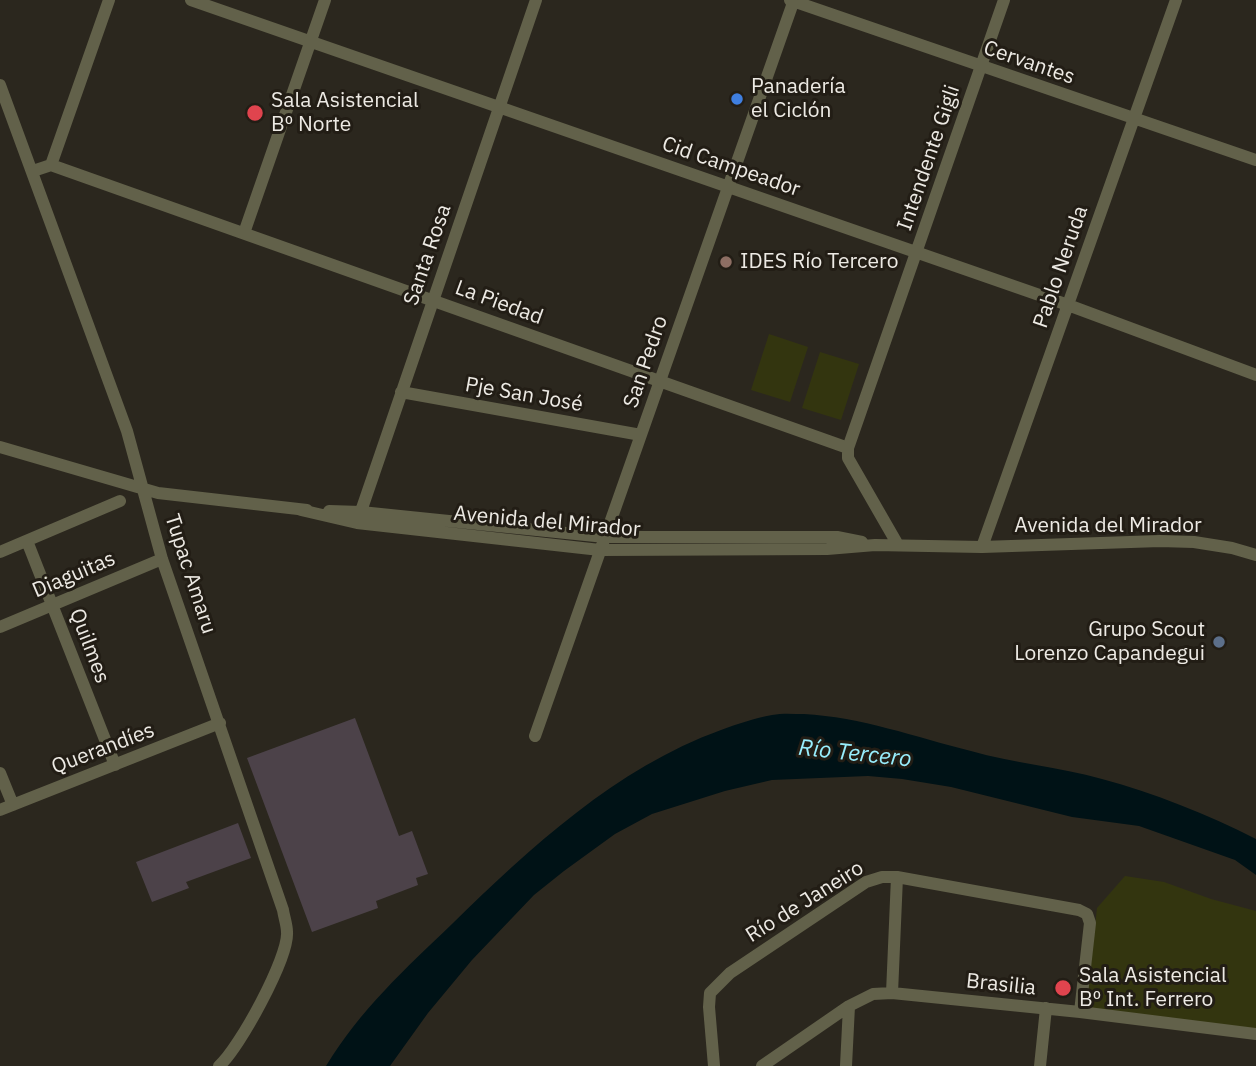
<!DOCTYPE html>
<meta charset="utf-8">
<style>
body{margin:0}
canvas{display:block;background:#2b271e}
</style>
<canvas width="1256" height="1066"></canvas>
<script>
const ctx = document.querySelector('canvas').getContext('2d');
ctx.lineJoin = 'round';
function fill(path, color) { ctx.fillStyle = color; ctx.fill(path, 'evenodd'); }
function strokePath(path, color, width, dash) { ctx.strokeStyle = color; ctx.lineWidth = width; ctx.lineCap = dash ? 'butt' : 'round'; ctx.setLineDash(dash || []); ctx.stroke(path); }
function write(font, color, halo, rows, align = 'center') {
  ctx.font = font + ' "IBM Plex Sans",sans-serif'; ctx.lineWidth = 6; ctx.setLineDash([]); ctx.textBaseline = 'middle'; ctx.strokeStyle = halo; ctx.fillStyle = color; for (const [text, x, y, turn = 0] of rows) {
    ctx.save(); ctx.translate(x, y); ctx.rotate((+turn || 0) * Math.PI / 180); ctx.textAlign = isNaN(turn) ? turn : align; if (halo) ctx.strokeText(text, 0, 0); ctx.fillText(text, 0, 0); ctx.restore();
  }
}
const green = new Path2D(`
 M 769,334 L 808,347 L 790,402 L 751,390 Z
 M 820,352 L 859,364 L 841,420 L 802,408 Z
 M 1125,876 L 1164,882 L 1211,899 L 1256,911 L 1256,1031 L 1086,1008 L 1097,908 Z`);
const water = new Path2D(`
 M 804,714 C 861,717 915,737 971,751 C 1013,763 1059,767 1102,779 C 1154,793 1207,814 1256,839 L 1256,875 L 1235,860 L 1139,826 L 1072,817 L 951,787 L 902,779 L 868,776 L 772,780 L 725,791 L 652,814 L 615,834 L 564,871 L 534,895 L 472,960 L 428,1013 L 390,1066 L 326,1066 C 360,1010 405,969 452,924 C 531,847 616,768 721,730 C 737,724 755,718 772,715 C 782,713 793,714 804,714 Z`);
const building = new Path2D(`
 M 355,718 L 399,836 L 412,831 L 428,874 L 416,878 L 418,885 L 376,901 L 378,908 L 312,932 L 247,758 Z
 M 238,823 L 251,858 L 186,882 L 189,888 L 152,902 L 136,862 Z`);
const minor = new Path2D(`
 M 191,0 L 1068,305 L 1256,375
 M 790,0 L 1256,160
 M 0,85 L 127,431 L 162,559 L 283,910 C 284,917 287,925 287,932 C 289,957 239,1049 219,1066
 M 51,165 L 109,0
 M 33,171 L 51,165 L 848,448 L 848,458 L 898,545
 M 244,233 L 325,0
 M 401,392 L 641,435
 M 0,447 L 158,493 L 307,510
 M 848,448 L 1004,0
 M 301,510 L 357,523 L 600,550 L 827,549 L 875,545 L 982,547 L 1160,541 L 1194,542 L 1232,548 L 1256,555
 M 329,511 L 361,512 L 605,537 L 837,537 L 862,542
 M 358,520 L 536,0
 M 27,541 L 115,765
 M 982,547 L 1176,0
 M 0,552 L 120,501
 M 0,627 L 162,559
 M 535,736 L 794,0
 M 0,773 L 13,805
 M 0,810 L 220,723
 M 892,993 L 897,877
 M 714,1066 L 709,1007 L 710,993 L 730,973 L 866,882 L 882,877 L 897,877 L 1079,910 L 1087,914 L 1090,923 L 1080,1012
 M 762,1066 L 849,1006 L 873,994 L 892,993 L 1080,1012 L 1256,1034
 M 846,1066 L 849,1006
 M 1040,1066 L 1046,1008`);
const markers = [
 [737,99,7,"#3f7fe0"],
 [255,113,9,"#e0444e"],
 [726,262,7,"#8d6e63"],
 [1219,642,7,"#5c6f8a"],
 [1063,988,9,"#e0444e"]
];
const streetNames = [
 ["Cervantes",1029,63,19],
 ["Intendente Gigli",929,158,-71],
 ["Cid Campeador",731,167,19],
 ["Santa Rosa",428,255,-71],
 ["Pablo Neruda",1061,267,-71],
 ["La Piedad",499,303,20],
 ["San Pedro",646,362,-71],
 ["Pje San José",524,395,10],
 ["Avenida del Mirador",547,522,5],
 ["Avenida del Mirador",1108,526],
 ["Tupac Amaru",190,574,72],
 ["Diaguitas",74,575,-23],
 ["Quilmes",89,646,69],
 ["Querandíes",103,749,-21],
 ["Río de Janeiro",805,902,-32],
 ["Brasilia",1001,985,6]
];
const poiNames = [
 ["Panadería",751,87],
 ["el Ciclón",751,111],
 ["Sala Asistencial",271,101],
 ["Bº Norte",271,125],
 ["IDES Río Tercero",740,262],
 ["Grupo Scout",1205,630,"right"],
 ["Lorenzo Capandegui",1205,654,"right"],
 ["Sala Asistencial",1079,976],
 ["Bº Int. Ferrero",1079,1000]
];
const waterNames = [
 ["Río Tercero",855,754,6]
];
fill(green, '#33350f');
fill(water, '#001216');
fill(building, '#4c4249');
strokePath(minor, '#62614a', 12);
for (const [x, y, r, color] of markers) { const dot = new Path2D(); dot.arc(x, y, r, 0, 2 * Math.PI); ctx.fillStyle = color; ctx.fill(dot); strokePath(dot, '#221d15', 2.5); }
write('21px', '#edeae4', '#221d15', streetNames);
write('21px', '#edeae4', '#221d15', poiNames, 'left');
write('italic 23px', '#98eefd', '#221d15', waterNames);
</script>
